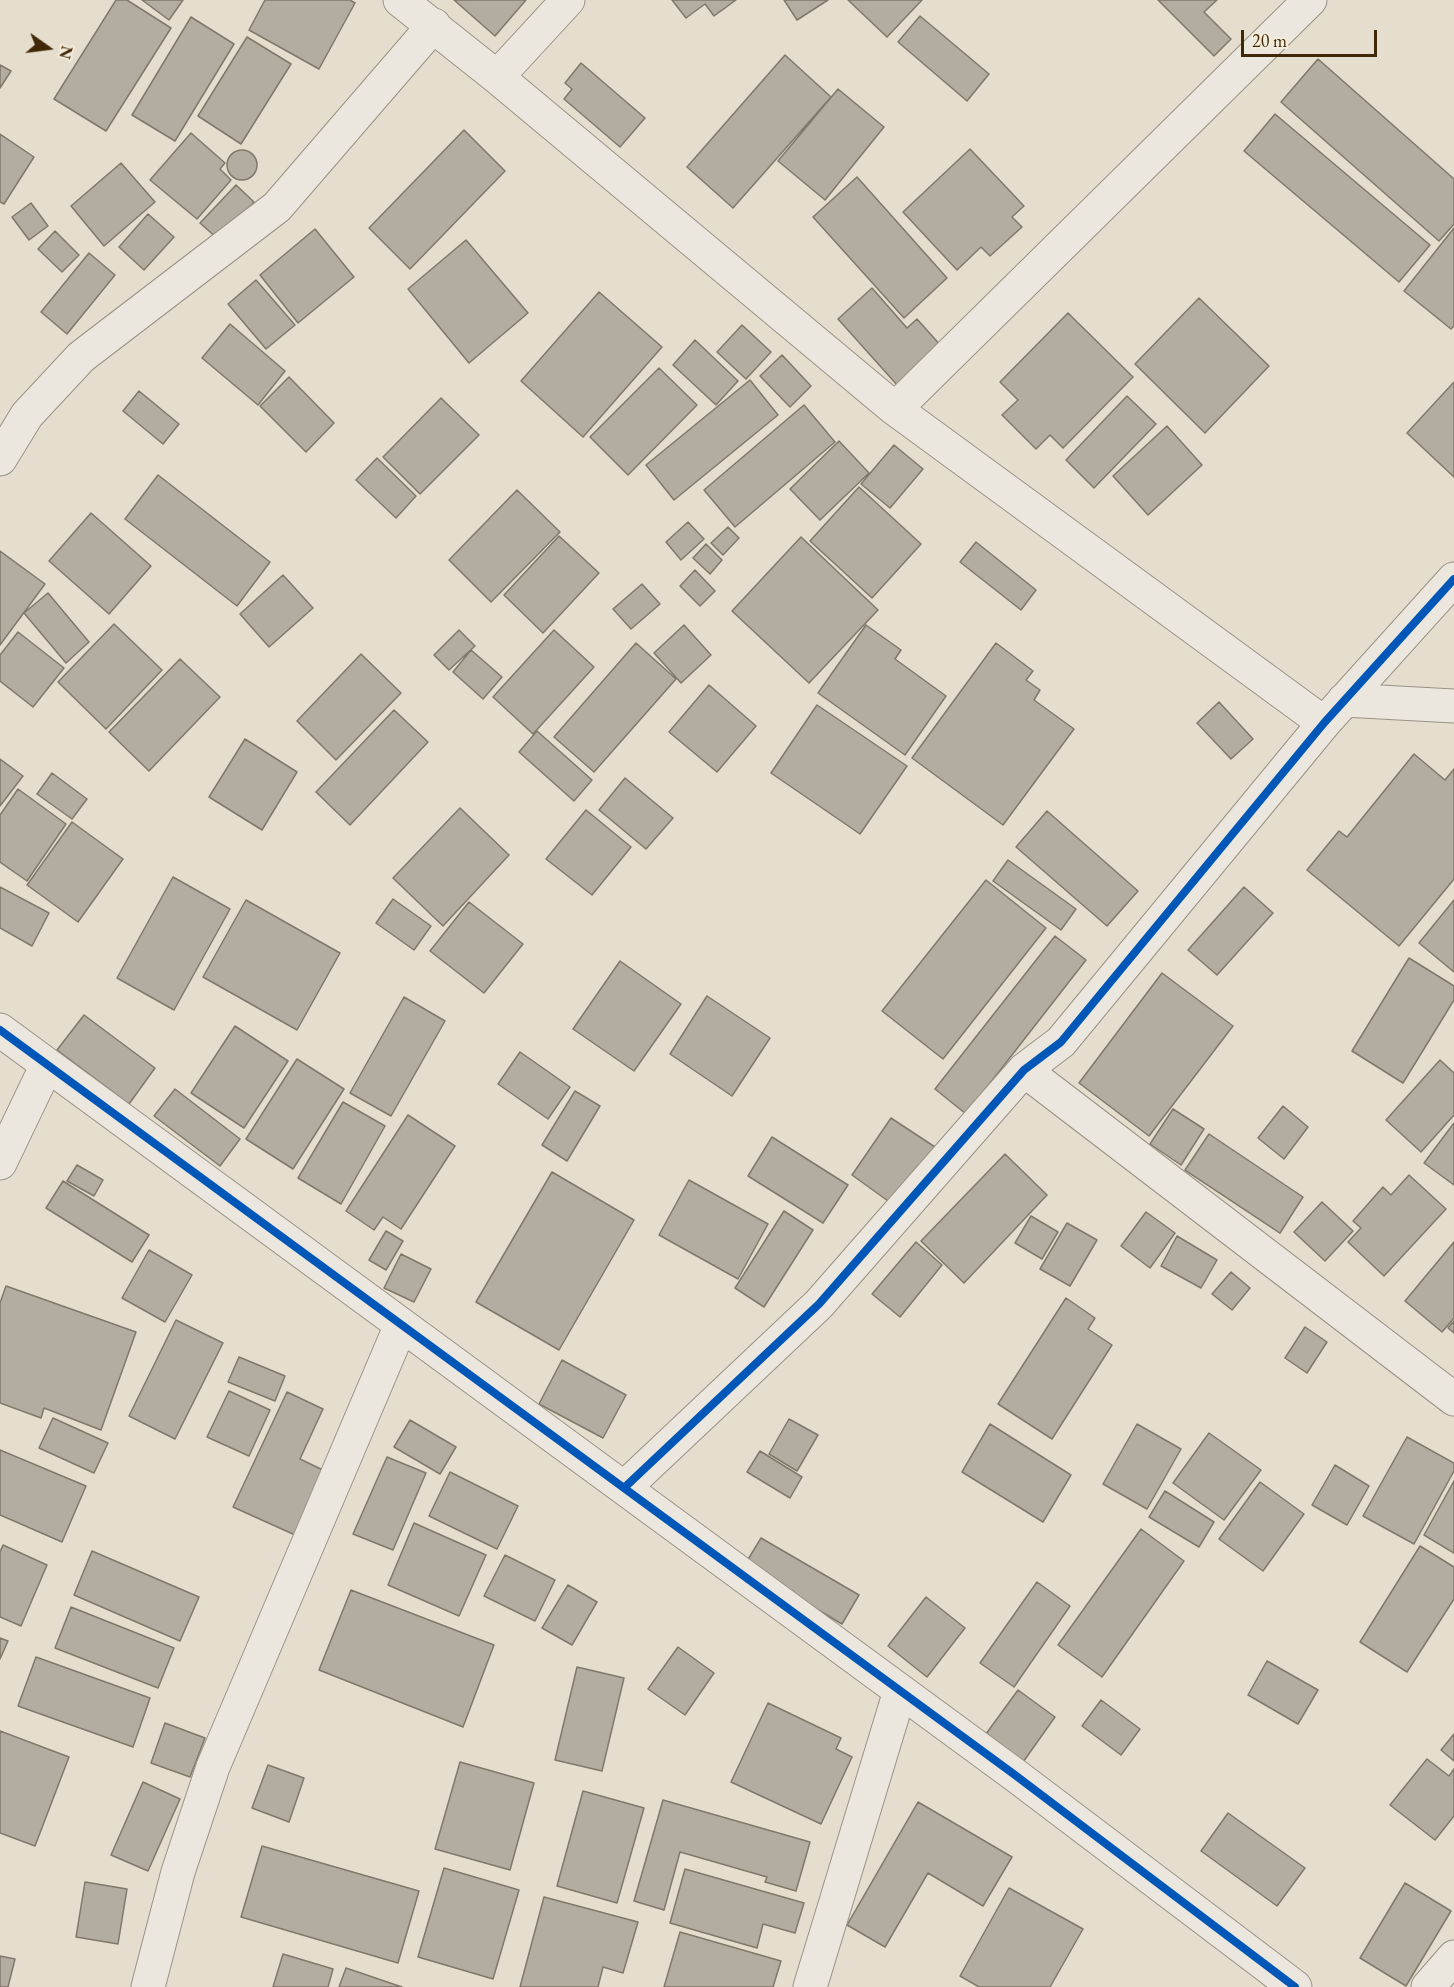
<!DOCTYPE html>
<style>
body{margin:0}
#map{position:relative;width:1454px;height:1987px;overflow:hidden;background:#e5decf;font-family:"EB Garamond",serif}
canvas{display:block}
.north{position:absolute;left:18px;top:18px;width:60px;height:60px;-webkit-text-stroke:4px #f4ecda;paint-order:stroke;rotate:104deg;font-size:16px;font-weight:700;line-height:24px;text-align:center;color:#402806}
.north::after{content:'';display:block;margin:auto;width:21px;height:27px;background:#402806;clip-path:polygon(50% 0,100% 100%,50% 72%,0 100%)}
.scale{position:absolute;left:1241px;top:30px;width:136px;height:27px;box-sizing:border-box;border:3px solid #402806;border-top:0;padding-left:8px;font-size:18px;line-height:21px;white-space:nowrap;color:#402806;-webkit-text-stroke:4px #f4ecda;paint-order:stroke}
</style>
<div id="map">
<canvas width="1454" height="1987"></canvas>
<div class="north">N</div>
<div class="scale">20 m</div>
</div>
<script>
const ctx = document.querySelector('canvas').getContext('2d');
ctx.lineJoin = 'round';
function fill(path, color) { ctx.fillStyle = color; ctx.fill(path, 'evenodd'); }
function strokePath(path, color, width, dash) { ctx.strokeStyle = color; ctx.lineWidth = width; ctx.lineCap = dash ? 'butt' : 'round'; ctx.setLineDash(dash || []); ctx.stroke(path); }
const building = new Path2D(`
 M 116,0 L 127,0 L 171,28 L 106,131 L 54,99 Z
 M 142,0 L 183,0 L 169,20 Z
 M 265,0 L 350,0 L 355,3 L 319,69 L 249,30 Z
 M 454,0 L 526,0 L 495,36 Z
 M 672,0 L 736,0 L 714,16 L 705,4 L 686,18 Z
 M 784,0 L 828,0 L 797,20 Z
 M 848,0 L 922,0 L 887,37 Z
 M 1158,0 L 1217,0 L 1204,12 L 1231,39 L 1214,56 Z
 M 920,16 L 989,74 L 967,101 L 898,42 Z
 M 191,17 L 234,44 L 175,141 L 132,115 Z
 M 247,37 L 291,64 L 241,144 L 198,116 Z
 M 785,55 L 831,97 L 733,208 L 687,167 Z
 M 1318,59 L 1454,179 L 1454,224 L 1439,241 L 1281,102 Z
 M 581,63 L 645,118 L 620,147 L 564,99 L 572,89 L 565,83 Z
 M 0,65 L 11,71 L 0,88 Z
 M 838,89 L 884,127 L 825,200 L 778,161 Z
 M 1275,114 L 1430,245 L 1399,282 L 1244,151 Z
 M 464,130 L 505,171 L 410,269 L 369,228 Z
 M 191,133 L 225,163 L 220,169 L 231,180 L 197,219 L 150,180 Z
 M 0,134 L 34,157 L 4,204 L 0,202 Z
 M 970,149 L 1024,206 L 1012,217 L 1022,227 L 990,256 L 981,247 L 957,270 L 903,212 Z
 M227 165a15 15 0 1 1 30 0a15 15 0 1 1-30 0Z
 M 121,163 L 155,202 L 104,246 L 71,206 Z
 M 857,177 L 947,278 L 904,318 L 813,217 Z
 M 236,185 L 254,202 L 219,240 L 200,223 Z
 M 31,203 L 48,226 L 29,240 L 12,217 Z
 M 148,214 L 174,237 L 144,270 L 119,247 Z
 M 1454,228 L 1454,326 L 1451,329 L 1404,291 Z
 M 315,229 L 354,277 L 298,323 L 260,275 Z
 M 55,231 L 79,255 L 62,272 L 38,249 Z
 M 466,240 L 528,313 L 469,363 L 408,289 Z
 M 89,253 L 115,275 L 67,334 L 41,312 Z
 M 256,280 L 295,325 L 266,349 L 228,304 Z
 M 872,288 L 907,328 L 917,319 L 942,347 L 898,386 L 838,319 Z
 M 599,292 L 662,347 L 583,437 L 521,381 Z
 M 1199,298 L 1269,366 L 1205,433 L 1135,364 Z
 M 1068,313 L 1133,377 L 1063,448 L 1050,435 L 1036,449 L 1002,415 L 1018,400 L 1000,382 Z
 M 230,324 L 285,371 L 258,405 L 202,358 Z
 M 742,325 L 771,352 L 746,379 L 717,352 Z
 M 695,340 L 738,381 L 716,405 L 673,365 Z
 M 782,355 L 811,386 L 790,407 L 760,376 Z
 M 659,368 L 697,405 L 628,475 L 590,437 Z
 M 289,377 L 334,423 L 306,452 L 260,406 Z
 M 750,380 L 778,415 L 674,500 L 646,465 Z
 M 1454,382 L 1454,477 L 1407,433 Z
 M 139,391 L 179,424 L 163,444 L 123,411 Z
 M 1127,396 L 1156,424 L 1094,488 L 1066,460 Z
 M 441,398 L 479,435 L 420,494 L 383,457 Z
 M 804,405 L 835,442 L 735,527 L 704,490 Z
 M 1167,426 L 1202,465 L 1148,515 L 1113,476 Z
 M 839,441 L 869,473 L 820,520 L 790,489 Z
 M 894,445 L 923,469 L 890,508 L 861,484 Z
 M 377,458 L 416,496 L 396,518 L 356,480 Z
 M 158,475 L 270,562 L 237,606 L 125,519 Z
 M 859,487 L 921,544 L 872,598 L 810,541 Z
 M 517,490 L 560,532 L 491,602 L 449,560 Z
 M 91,513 L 151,566 L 109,614 L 49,561 Z
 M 688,522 L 704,539 L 681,560 L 666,542 Z
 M 728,527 L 739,538 L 723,555 L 711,543 Z
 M 559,536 L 599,573 L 543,633 L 504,595 Z
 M 801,537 L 878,610 L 809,683 L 732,611 Z
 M 976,542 L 1036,590 L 1021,610 L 960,562 Z
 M 706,544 L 722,560 L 710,574 L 693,558 Z
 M 0,551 L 45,584 L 0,645 Z
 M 695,570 L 715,591 L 700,606 L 680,586 Z
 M 283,575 L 313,608 L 269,647 L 240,614 Z
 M 642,584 L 660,604 L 631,629 L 613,609 Z
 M 48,593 L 89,642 L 66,663 L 24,613 Z
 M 114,624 L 162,670 L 106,729 L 58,682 Z
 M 684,625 L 711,655 L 681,683 L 654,653 Z
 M 866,625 L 901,650 L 895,659 L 946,696 L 905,755 L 818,693 Z
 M 459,630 L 475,646 L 449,670 L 434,655 Z
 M 554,630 L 594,667 L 533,734 L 493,697 Z
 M 18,632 L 64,668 L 33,707 L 0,681 L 0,655 Z
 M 636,643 L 676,679 L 594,772 L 554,737 Z
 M 996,643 L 1033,671 L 1026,680 L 1040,690 L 1034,700 L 1074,729 L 1003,825 L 912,758 Z
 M 471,650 L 502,677 L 483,699 L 453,672 Z
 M 361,654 L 401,693 L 336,760 L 297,721 Z
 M 180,659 L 220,697 L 149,771 L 109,732 Z
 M 709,685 L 756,726 L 717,772 L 669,732 Z
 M 1219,702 L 1253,739 L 1231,759 L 1197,723 Z
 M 817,705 L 907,766 L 860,834 L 771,773 Z
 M 394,710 L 428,742 L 350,825 L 316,792 Z
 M 537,731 L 592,780 L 574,801 L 519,752 Z
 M 245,739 L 297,772 L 262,830 L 209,797 Z
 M 1414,754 L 1445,780 L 1454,769 L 1454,879 L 1399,946 L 1307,870 L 1339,831 L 1347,837 Z
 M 0,759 L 23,776 L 0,806 Z
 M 52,773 L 87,799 L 72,819 L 37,794 Z
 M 625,778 L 673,818 L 646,849 L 599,810 Z
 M 18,789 L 66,824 L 27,881 L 0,862 L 0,815 Z
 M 460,808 L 509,855 L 443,926 L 393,878 Z
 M 586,810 L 631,847 L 592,895 L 546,859 Z
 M 1047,811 L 1138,891 L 1107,926 L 1016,847 Z
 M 72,822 L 123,859 L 78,922 L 27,885 Z
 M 1008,860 L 1076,909 L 1061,930 L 993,881 Z
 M 173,877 L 230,909 L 174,1010 L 117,978 Z
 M 986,880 L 1046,928 L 943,1059 L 882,1011 Z
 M 0,887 L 49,913 L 32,946 L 0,928 Z
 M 1244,887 L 1273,913 L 1217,975 L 1188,950 Z
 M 393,899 L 431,926 L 414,950 L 376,923 Z
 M 246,900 L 340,953 L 297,1030 L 203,977 Z
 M 1454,900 L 1454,972 L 1419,943 Z
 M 469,902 L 523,944 L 484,993 L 430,951 Z
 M 1055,936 L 1086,960 L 966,1114 L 935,1089 Z
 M 1409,958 L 1454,986 L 1454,1000 L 1403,1083 L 1352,1051 Z
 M 620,961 L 681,1004 L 634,1071 L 573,1029 Z
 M 1162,973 L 1233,1026 L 1149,1136 L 1079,1083 Z
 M 707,996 L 770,1038 L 732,1096 L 670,1054 Z
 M 404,997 L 445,1021 L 391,1116 L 350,1093 Z
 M 84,1015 L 155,1068 L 129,1104 L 57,1050 Z
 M 235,1026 L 288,1061 L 244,1128 L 191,1093 Z
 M 520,1052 L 570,1087 L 548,1119 L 498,1084 Z
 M 297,1059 L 344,1089 L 293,1169 L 246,1139 Z
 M 1440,1060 L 1454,1073 L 1454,1115 L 1421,1152 L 1386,1120 Z
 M 175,1089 L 240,1139 L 220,1166 L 154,1116 Z
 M 575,1091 L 600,1106 L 567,1161 L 542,1145 Z
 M 343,1102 L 385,1126 L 341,1204 L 298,1178 Z
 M 1283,1106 L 1308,1127 L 1284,1159 L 1258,1138 Z
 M 1173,1109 L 1204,1129 L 1181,1165 L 1150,1144 Z
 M 408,1115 L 455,1146 L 401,1229 L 383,1217 L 374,1230 L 346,1211 Z
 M 891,1118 L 935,1147 L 895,1206 L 852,1175 Z
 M 1454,1123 L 1454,1185 L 1424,1163 Z
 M 1209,1134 L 1303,1197 L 1280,1233 L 1185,1170 Z
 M 772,1137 L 848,1185 L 823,1223 L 748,1176 Z
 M 1005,1154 L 1047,1195 L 964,1283 L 921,1241 Z
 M 77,1165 L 103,1180 L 94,1196 L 67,1181 Z
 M 552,1172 L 634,1220 L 559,1350 L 476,1302 Z
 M 1409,1175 L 1446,1209 L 1384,1276 L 1348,1242 L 1361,1228 L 1353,1221 L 1383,1187 L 1391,1195 Z
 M 689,1180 L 768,1224 L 738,1279 L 659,1235 Z
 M 63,1181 L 149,1235 L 132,1262 L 46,1208 Z
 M 1322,1202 L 1353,1231 L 1325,1261 L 1294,1232 Z
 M 784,1211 L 813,1230 L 764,1307 L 735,1288 Z
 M 1146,1212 L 1175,1233 L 1150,1268 L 1121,1246 Z
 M 1031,1216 L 1058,1232 L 1042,1259 L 1015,1243 Z
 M 1067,1223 L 1097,1240 L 1070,1286 L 1040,1269 Z
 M 386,1231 L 403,1241 L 386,1270 L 369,1260 Z
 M 1177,1236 L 1217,1260 L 1201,1288 L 1161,1266 Z
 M 916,1242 L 942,1265 L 900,1317 L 872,1294 Z
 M 1454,1242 L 1454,1318 L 1442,1332 L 1405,1301 Z
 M 149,1250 L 192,1275 L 165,1322 L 122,1298 Z
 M 401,1254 L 431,1269 L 414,1302 L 384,1288 Z
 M 1231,1272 L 1250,1288 L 1232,1310 L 1212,1294 Z
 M 6,1286 L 136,1332 L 101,1430 L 44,1408 L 41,1418 L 0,1403 L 0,1303 Z
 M 1066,1298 L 1095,1318 L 1088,1329 L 1112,1345 L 1052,1439 L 998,1404 Z
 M 176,1320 L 223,1343 L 175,1439 L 129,1416 Z
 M 1454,1321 L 1454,1333 L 1448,1328 Z
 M 1305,1327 L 1327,1342 L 1307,1373 L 1285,1358 Z
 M 239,1357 L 285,1376 L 275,1401 L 228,1382 Z
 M 562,1360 L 626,1395 L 603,1438 L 539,1404 Z
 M 229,1391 L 270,1410 L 249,1456 L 207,1437 Z
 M 287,1392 L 323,1409 L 300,1459 L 325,1471 L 295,1535 L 233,1507 Z
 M 53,1418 L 108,1443 L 94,1473 L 39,1448 Z
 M 789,1419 L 818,1435 L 797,1471 L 769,1454 Z
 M 410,1420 L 456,1447 L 440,1474 L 394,1447 Z
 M 990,1424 L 1071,1475 L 1043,1522 L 962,1472 Z
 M 1137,1424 L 1181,1449 L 1147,1509 L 1103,1484 Z
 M 1209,1433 L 1261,1470 L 1224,1520 L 1173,1483 Z
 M 1407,1437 L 1454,1463 L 1454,1471 L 1414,1544 L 1363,1516 Z
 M 0,1450 L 86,1486 L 62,1542 L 0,1515 Z
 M 760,1451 L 802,1477 L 790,1498 L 747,1472 Z
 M 387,1457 L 426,1473 L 393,1550 L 353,1534 Z
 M 1335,1465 L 1369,1486 L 1347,1525 L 1312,1505 Z
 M 450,1472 L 518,1506 L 497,1549 L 429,1516 Z
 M 1454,1481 L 1454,1553 L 1424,1535 Z
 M 1260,1482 L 1304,1514 L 1263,1571 L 1219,1539 Z
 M 1165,1491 L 1214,1522 L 1199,1547 L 1149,1517 Z
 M 414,1523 L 486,1555 L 459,1616 L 388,1585 Z
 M 1141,1529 L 1184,1561 L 1102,1677 L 1058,1645 Z
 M 761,1538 L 859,1595 L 842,1624 L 744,1566 Z
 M 3,1545 L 47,1565 L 21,1626 L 0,1617 L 0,1552 Z
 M 1420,1546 L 1454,1567 L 1454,1599 L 1407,1672 L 1360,1642 Z
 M 92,1551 L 199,1597 L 180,1641 L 74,1595 Z
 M 505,1555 L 555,1580 L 535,1621 L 484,1596 Z
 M 1037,1582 L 1070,1606 L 1014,1687 L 980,1663 Z
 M 568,1585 L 597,1602 L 572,1645 L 542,1628 Z
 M 351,1590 L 494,1645 L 463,1727 L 319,1670 Z
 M 926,1597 L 965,1628 L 927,1677 L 888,1646 Z
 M 71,1607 L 174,1648 L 158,1688 L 55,1648 Z
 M 0,1638 L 8,1641 L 0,1659 Z
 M 678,1647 L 714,1673 L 685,1715 L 648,1689 Z
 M 36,1657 L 150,1698 L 133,1747 L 18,1706 Z
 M 1267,1661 L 1318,1690 L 1298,1724 L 1248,1695 Z
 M 577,1667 L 624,1678 L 602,1771 L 555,1760 Z
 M 1018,1690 L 1055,1717 L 1021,1765 L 983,1738 Z
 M 1101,1700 L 1140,1729 L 1121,1755 L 1082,1726 Z
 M 768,1703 L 841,1738 L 836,1749 L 852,1757 L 821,1824 L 731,1782 Z
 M 165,1723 L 205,1738 L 190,1777 L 151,1763 Z
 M 0,1731 L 69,1757 L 35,1846 L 0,1833 Z
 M 1454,1734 L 1454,1761 L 1441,1750 Z
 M 1427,1759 L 1449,1776 L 1454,1769 L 1454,1816 L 1435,1840 L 1390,1805 Z
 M 460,1762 L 534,1783 L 510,1870 L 435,1849 Z
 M 268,1765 L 304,1778 L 289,1822 L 252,1808 Z
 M 143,1782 L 180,1799 L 148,1871 L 111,1855 Z
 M 583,1791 L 644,1808 L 617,1903 L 557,1886 Z
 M 663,1800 L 810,1842 L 796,1891 L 765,1882 L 767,1877 L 680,1852 L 664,1910 L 634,1901 Z
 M 918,1802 L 1012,1857 L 983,1906 L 928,1873 L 885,1947 L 847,1925 Z
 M 1228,1813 L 1305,1868 L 1277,1906 L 1201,1851 Z
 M 262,1846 L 419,1891 L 398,1963 L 241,1917 Z
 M 444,1868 L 519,1890 L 493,1979 L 418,1957 Z
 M 685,1869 L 804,1903 L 795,1933 L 763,1924 L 757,1948 L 670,1923 Z
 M 85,1882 L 127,1889 L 118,1944 L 76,1937 Z
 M 1405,1883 L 1451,1911 L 1406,1986 L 1360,1958 Z
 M 1009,1888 L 1083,1929 L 1050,1987 L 979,1987 L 960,1976 Z
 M 544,1897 L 638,1922 L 623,1973 L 603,1967 L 598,1987 L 520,1987 Z
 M 680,1932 L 781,1961 L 773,1987 L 664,1987 Z
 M 283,1954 L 333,1969 L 328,1987 L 273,1987 Z
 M 0,1956 L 15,1959 L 8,1987 L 0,1987 Z
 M 346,1968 L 402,1987 L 339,1987 Z`);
const minor = new Path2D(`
 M 400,0 L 497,77 L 895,409 L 1324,723
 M 497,77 L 568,0
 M 895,409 L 1310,0
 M 0,459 L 27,415 L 81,357 L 277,207 L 434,25
 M 1344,700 L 1454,706
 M 0,1030 L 1015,1775 L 1295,1987
 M 1024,1070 L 1454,1399
 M 0,1163 L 47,1065
 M 624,1488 L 819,1304 L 1024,1070 L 1061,1042 L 1324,723 L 1454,579
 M 148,1987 L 178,1872 L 213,1767 L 401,1325
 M 810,1987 L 900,1691
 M 1428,1987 L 1454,1957`);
const cycleway = new Path2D(`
 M 0,1030 L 1015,1775 L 1295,1987
 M 624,1488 L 819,1304 L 1024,1070 L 1061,1042 L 1324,723 L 1454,579`);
fill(building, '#b3aca0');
strokePath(building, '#80786b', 1.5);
strokePath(minor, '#999285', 35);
strokePath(minor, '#ebe7df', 33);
strokePath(cycleway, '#0057b8', 8);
</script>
